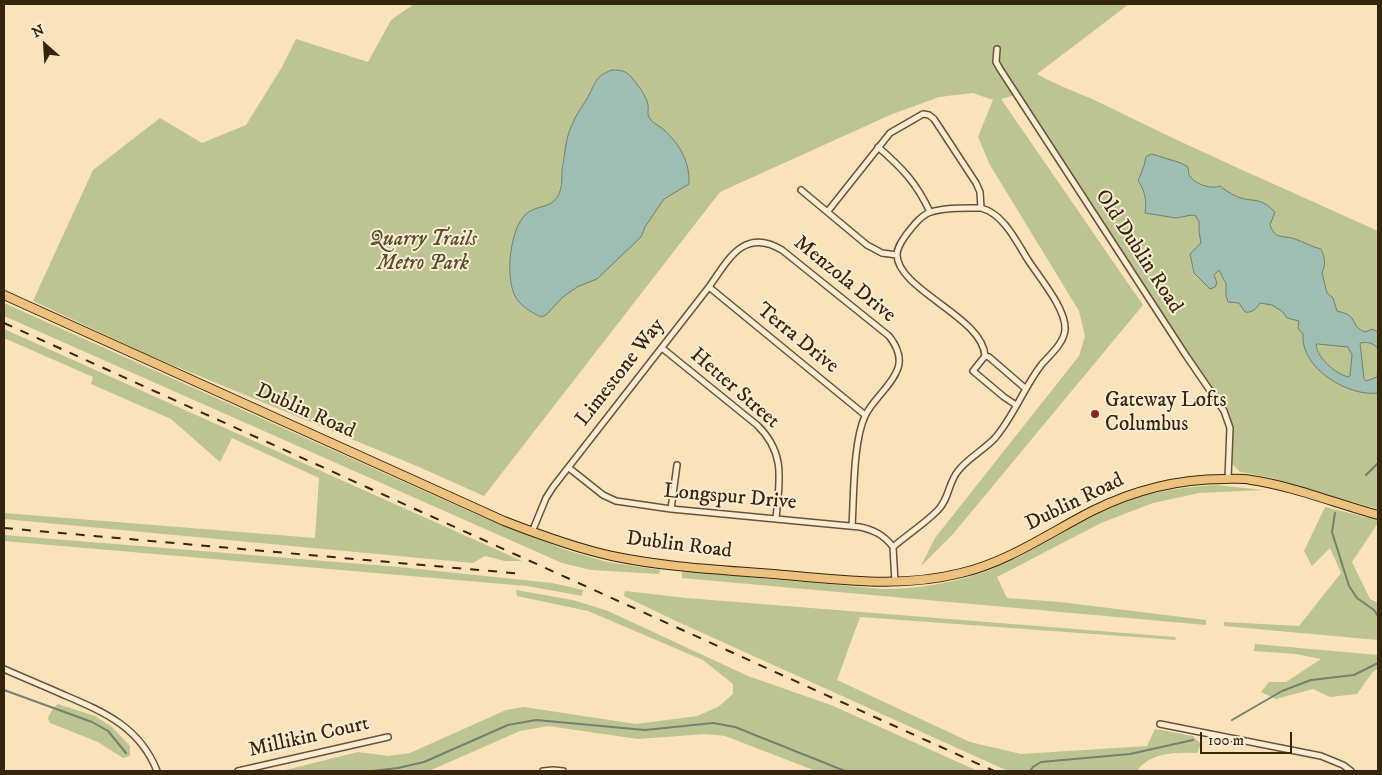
<!DOCTYPE html>
<style>
body{margin:0}
#map{position:relative;width:1382px;height:775px;overflow:hidden;background:#fae2bb;font-family:"IM FELL DW Pica",serif}
canvas{display:block}
.frame{position:absolute;inset:0;border:5px solid #36250d;pointer-events:none}
.north{position:absolute;left:20px;top:20px;width:50px;height:50px;-webkit-text-stroke:4px #fcecd3;paint-order:stroke;rotate:334deg;font-size:14px;font-weight:700;line-height:20px;text-align:center;color:#36250d}
.north::after{content:'';display:block;margin:auto;width:18px;height:22px;background:#36250d;clip-path:polygon(50% 0,100% 100%,50% 72%,0 100%)}
.scale{position:absolute;left:1200px;top:732px;width:92px;height:22px;box-sizing:border-box;border:2px solid #36250d;border-top:0;padding-left:6px;font-size:15px;line-height:18px;white-space:nowrap;color:#36250d;-webkit-text-stroke:4px #fcecd3;paint-order:stroke}
</style>
<div id="map">
<canvas width="1382" height="775"></canvas>
<div class="frame"></div>
<div class="north">N</div>
<div class="scale">100 m</div>
</div>
<script>
const ctx = document.querySelector('canvas').getContext('2d');
ctx.lineJoin = 'round';
function fill(path, color) { ctx.fillStyle = color; ctx.fill(path, 'evenodd'); }
function strokePath(path, color, width, dash) { ctx.strokeStyle = color; ctx.lineWidth = width; ctx.lineCap = dash ? 'butt' : 'round'; ctx.setLineDash(dash || []); ctx.stroke(path); }
function write(font, color, halo, rows, align = 'center') {
  ctx.font = font + ' "IM FELL DW Pica",serif'; ctx.lineWidth = 4; ctx.setLineDash([]); ctx.textBaseline = 'middle'; ctx.strokeStyle = halo; ctx.fillStyle = color; for (const [text, x, y, turn = 0] of rows) {
    ctx.save(); ctx.translate(x, y); ctx.rotate((+turn || 0) * Math.PI / 180); ctx.textAlign = isNaN(turn) ? turn : align; if (halo) ctx.strokeText(text, 0, 0); ctx.fillText(text, 0, 0); ctx.restore();
  }
}
const green = new Path2D(`
 M 414,4 L 1129,4 L 1037,74 C 1060,87 1085,95 1109,107 C 1197,151 1288,190 1378,231 L 1378,509 L 1302,488 L 1272,478 L 1240,472 L 1232,464 L 1232,427 L 1227,411 L 1019,94 L 1001,99 L 1143,305 L 953,534 L 921,566 L 935,538 L 1079,356 L 1085,336 L 1079,311 L 990,165 L 978,137 L 993,100 L 973,93 L 939,97 L 890,115 L 720,192 L 484,496 L 419,467 L 151,356 L 33,301 L 93,170 L 160,118 L 202,143 L 246,125 L 282,67 L 296,39 L 368,62 L 391,20 Z
 M 4,303 L 482,517 L 566,550 L 607,562 L 660,570 L 659,574 L 591,570 L 562,563 L 4,316 Z
 M 4,329 L 522,561 L 505,561 L 485,556 L 473,563 L 4,519 L 4,513 L 315,538 L 319,478 L 232,438 L 220,462 L 171,419 L 91,384 L 93,377 L 4,338 Z
 M 1216,485 L 1264,490 L 1199,493 L 1153,503 L 1101,523 L 997,577 L 1007,598 L 1060,602 L 1206,620 L 1206,625 L 682,578 L 682,571 L 882,589 C 918,589 953,583 987,571 C 1037,552 1080,518 1130,500 C 1158,490 1187,487 1216,485 Z
 M 1325,507 L 1378,520 L 1378,523 L 1352,562 L 1370,599 L 1378,603 L 1378,640 L 1224,626 L 1224,622 L 1299,626 L 1341,573 L 1330,548 L 1312,566 L 1304,551 Z
 M 4,535 L 399,567 L 552,583 L 583,590 L 582,596 L 527,586 L 4,541 Z
 M 516,590 L 573,600 L 608,611 L 748,676 L 831,705 L 978,771 L 816,771 L 725,736 L 706,734 L 638,739 L 548,726 L 520,731 L 429,771 L 281,771 L 358,752 L 389,756 L 410,753 L 506,710 L 524,707 L 636,724 L 697,716 L 718,707 L 733,694 L 733,684 L 703,660 L 588,611 L 517,596 Z
 M 625,591 L 686,598 L 1175,637 L 1176,640 L 860,617 L 837,680 L 970,742 L 1021,754 L 1147,746 L 1155,729 L 1193,736 L 1201,744 L 1197,753 C 1176,752 1150,752 1137,771 L 1008,771 L 676,621 L 624,596 Z
 M 1255,644 L 1378,655 L 1378,668 L 1372,673 L 1357,694 L 1330,697 L 1313,689 L 1276,699 L 1261,692 L 1269,682 L 1286,682 L 1321,659 L 1296,654 L 1254,651 Z
 M 58,704 L 95,716 L 112,727 L 130,746 L 130,756 L 123,758 L 98,742 L 50,723 L 48,718 L 53,708 Z`);
const water = new Path2D(`
 M 612,70 C 617,70 622,70 627,73 C 633,77 648,98 648,105 C 649,111 646,115 651,120 C 654,124 660,126 663,129 C 680,144 690,162 689,184 L 664,199 L 645,227 L 641,237 L 597,279 L 577,287 L 563,297 L 546,315 L 541,317 C 531,312 520,306 515,296 C 505,277 510,230 525,215 C 537,203 553,211 560,191 C 563,183 561,173 563,164 C 565,152 566,138 571,127 C 575,116 582,107 588,97 C 596,82 595,76 612,70 Z
 M 1152,154 L 1181,163 L 1188,167 C 1188,168 1189,174 1189,175 C 1194,184 1212,190 1220,186 C 1225,190 1231,194 1238,197 C 1255,203 1259,196 1275,212 L 1270,225 C 1275,240 1283,235 1295,239 C 1304,242 1312,247 1321,249 C 1325,258 1326,264 1322,273 L 1327,293 L 1333,298 L 1337,311 C 1341,312 1346,313 1350,316 C 1356,322 1354,328 1365,332 L 1372,329 L 1378,332 L 1378,349 C 1373,342 1367,342 1360,343 L 1364,379 L 1366,381 L 1377,377 L 1378,366 L 1378,393 C 1348,397 1300,368 1303,334 L 1298,328 L 1299,321 L 1287,318 L 1283,312 L 1272,305 L 1260,303 C 1256,309 1252,313 1245,312 L 1239,303 L 1228,302 L 1226,296 L 1226,284 L 1219,270 L 1214,275 L 1217,283 L 1215,287 L 1210,289 L 1194,273 L 1190,254 L 1201,243 L 1199,232 L 1199,222 L 1196,216 L 1192,215 L 1176,218 L 1145,213 C 1147,202 1145,190 1138,181 L 1144,166 L 1146,157 ZM 1318,344 L 1348,347 L 1352,355 L 1350,376 L 1348,377 C 1335,373 1318,359 1316,345 Z`);
const stream = new Path2D(`
 M 1366,475 L 1378,463
 M 1335,513 L 1332,532 L 1349,586 L 1357,598 L 1374,610 L 1378,616
 M 4,690 L 92,722 L 108,731 L 126,753
 M 1232,720 L 1282,691 L 1311,680 L 1354,675 L 1378,663
 M 372,771 L 398,768 L 424,762 L 508,725 L 536,720 L 645,730 L 713,723 L 735,727 L 845,771
 M 1030,771 L 1033,767 L 1041,762 L 1130,754 L 1193,740`);
const street = new Path2D(`
 M 997,49 L 996,62 L 1000,69 L 1187,357 L 1224,411 L 1230,428 L 1228,479
 M 878,147 C 902,168 916,182 930,212
 M 801,190 L 867,245 L 882,253 L 897,255
 M 828,211 L 890,133 L 923,114 L 929,115 L 934,119 L 976,183 L 980,192 L 981,208
 M 709,287 L 865,415
 M 662,348 L 757,425 C 787,454 779,482 776,519
 M 1016,405 L 1004,397 L 973,371 L 985,356 L 989,357 L 1026,389
 M 569,468 L 603,495 L 616,501 L 671,509 L 860,527 C 874,530 884,535 893,547
 M 671,509 L 677,465
 M 532,532 L 546,498 L 553,487 L 709,287 C 728,260 744,227 782,250 L 889,336 C 896,345 902,356 898,368 C 892,386 873,399 865,416 C 853,442 854,496 852,526
 M 893,547 C 907,535 924,524 937,511 C 949,500 948,483 958,471 C 968,458 984,450 995,438 C 1014,416 1024,387 1042,364 C 1050,355 1064,343 1065,330 C 1067,310 1039,277 1028,260 C 1016,241 1004,214 981,208 C 967,208 944,207 931,212 C 921,215 913,226 906,235 C 902,241 897,247 897,255 C 898,290 983,317 985,356
 M 893,547 L 895,582
 M 4,669 C 24,678 44,686 64,695 C 104,712 140,727 157,771
 M 1160,724 L 1321,756 L 1343,765 L 1351,771
 M 238,771 L 388,737
 M 543,771 L 553,770 L 563,771`);
const primary = new Path2D(`
 M 4,295 L 504,521 C 540,535 575,548 612,556 C 669,568 727,570 784,575 C 844,580 902,588 961,573 C 1008,562 1049,533 1092,511 C 1134,490 1176,479 1224,479 C 1233,479 1242,478 1251,480 C 1293,486 1337,504 1378,515`);
const rail = new Path2D(`
 M 4,323 L 994,771
 M 4,528 L 524,574`);
const markers = [
 [1095,414,5,"#8f2418"]
];
const parkNames = [
 ["Quarry Trails",423,241],
 ["Metro Park",423,265]
];
const streetNames = [
 ["Old Dublin Road",1138,252,57],
 ["Menzola Drive",844,280,39],
 ["Terra Drive",797,339,39],
 ["Limestone Way",621,373,-52],
 ["Hetter Street",734,389,41],
 ["Dublin Road",305,412,24],
 ["Longspur Drive",730,498,5],
 ["Dublin Road",1075,503,-26],
 ["Dublin Road",679,546,7],
 ["Millikin Court",309,738,-13]
];
const poiNames = [
 ["Gateway Lofts",1105,402],
 ["Columbus",1105,426]
];
fill(green, '#bcc492');
fill(water, '#9ebdb3');
strokePath(water, '#748071', 1);
strokePath(stream, '#748071', 2);
strokePath(street, '#675438', 8);
strokePath(primary, '#36250d', 10);
strokePath(street, '#fcecd3', 5);
strokePath(primary, '#edc17e', 8);
strokePath(rail, '#36250d', 2, [9, 9]);
for (const [x, y, r, color] of markers) { const dot = new Path2D(); dot.arc(x, y, r, 0, 2 * Math.PI); ctx.fillStyle = color; ctx.fill(dot); strokePath(dot, '#fcecd3', 2); }
write('italic 21px', '#584d2e', '#fcecd3', parkNames);
write('21px', '#36250d', '#fcecd3', streetNames);
write('21px', '#36250d', '#fcecd3', poiNames, 'left');
</script>
